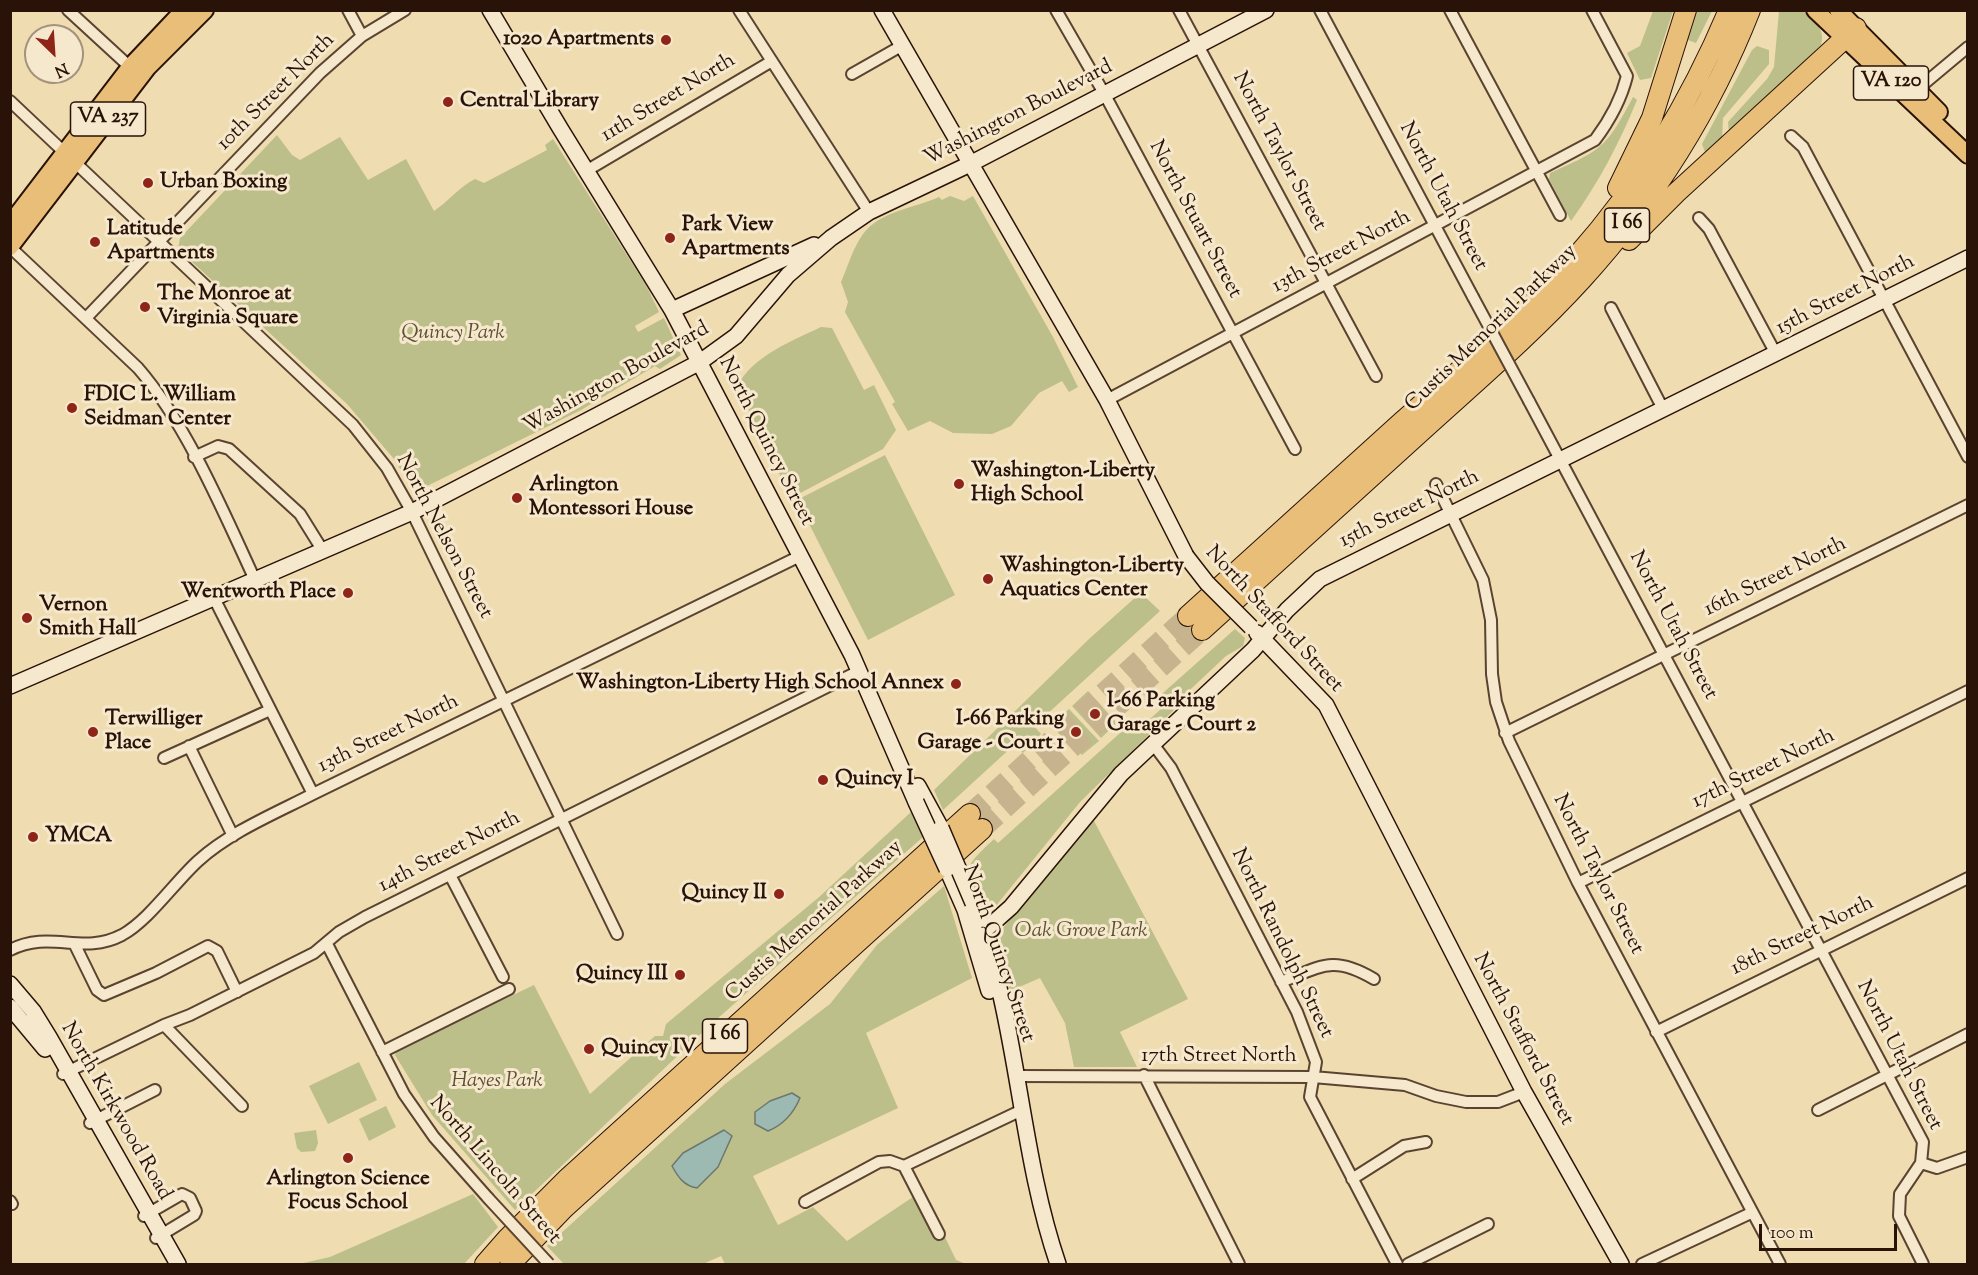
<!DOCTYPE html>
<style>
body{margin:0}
#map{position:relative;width:1978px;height:1275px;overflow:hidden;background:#efdcb0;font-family:"Sorts Mill Goudy",serif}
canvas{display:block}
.frame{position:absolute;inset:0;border:12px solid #291207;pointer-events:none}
.north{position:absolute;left:24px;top:24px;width:60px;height:60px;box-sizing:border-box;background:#f5e8cc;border:2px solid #a3927d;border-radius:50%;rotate:155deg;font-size:16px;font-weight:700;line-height:24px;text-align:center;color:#291207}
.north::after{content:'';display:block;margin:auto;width:21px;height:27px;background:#8f2418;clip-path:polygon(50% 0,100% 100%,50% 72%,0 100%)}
.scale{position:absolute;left:1759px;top:1224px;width:138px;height:27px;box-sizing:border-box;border:3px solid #291207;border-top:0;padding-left:8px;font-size:18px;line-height:21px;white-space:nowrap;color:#291207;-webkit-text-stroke:4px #f5e8cc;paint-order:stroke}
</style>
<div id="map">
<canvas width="1978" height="1275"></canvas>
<div class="frame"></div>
<div class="north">N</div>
<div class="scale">100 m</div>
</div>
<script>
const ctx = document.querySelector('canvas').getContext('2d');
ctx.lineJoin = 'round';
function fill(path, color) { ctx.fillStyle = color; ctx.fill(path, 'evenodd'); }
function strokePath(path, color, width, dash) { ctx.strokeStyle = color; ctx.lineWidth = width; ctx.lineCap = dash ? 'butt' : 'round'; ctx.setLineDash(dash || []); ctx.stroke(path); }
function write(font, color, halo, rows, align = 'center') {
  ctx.font = font + ' "Sorts Mill Goudy",serif'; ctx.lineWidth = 6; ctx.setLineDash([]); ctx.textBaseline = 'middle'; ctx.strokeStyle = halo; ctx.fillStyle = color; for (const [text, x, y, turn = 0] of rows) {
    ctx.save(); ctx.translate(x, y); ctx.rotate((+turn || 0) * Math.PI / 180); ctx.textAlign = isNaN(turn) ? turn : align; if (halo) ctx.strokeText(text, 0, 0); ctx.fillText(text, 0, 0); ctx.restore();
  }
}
const green = new Path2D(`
 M 1653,11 L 1673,11 L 1651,78 L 1640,80 L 1627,53 L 1640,46 Z
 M 1695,11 L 1712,11 L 1696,43 L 1685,39 Z
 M 1779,11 L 1803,11 C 1814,21 1826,29 1821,45 L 1729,133 L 1728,122 L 1767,79 L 1774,67 Z
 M 1757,46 L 1769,50 L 1769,64 L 1723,118 L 1722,140 L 1706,155 L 1702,144 L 1752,50 Z
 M 1633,97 L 1637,100 C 1619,144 1599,182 1571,221 L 1549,179 L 1550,173 C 1602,150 1606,148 1633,97 Z
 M 277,135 L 292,155 L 300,160 L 340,137 L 368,180 L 406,159 L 434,211 C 449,201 459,187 475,179 L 484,183 L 547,150 L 545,145 L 553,139 L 646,285 L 659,312 L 635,326 L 638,332 L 664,318 L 681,355 L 660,369 L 655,366 L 581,410 L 421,489 L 412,488 L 394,459 L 347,404 L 178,249 L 180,238 Z
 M 950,196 L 964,201 L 973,196 L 1053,337 L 1078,387 L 1069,392 L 1062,381 L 1039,393 L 1011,426 L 992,434 L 953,433 L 930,421 L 908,431 L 892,404 L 895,402 L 845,312 L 848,302 L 841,282 C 848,266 853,248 863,234 C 880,211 915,208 939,197 L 942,200 Z
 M 821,327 L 832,328 L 864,390 L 874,385 L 896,430 L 883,449 L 791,498 L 737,386 C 754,355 792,341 821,327 Z
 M 885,455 L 955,595 L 868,640 L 797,500 Z
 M 1142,594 L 1160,611 L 1034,726 L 1041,734 L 1023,753 L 1014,745 L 943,810 L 934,790 L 1089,639 L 1138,595 Z
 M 1235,629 L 1245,638 L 1243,646 L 1226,656 L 1176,703 L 1173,711 L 1080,802 L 995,907 L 992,910 L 982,908 C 965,867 960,871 994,839 L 998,843 L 1130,724 L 1137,731 L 1162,708 L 1155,700 Z
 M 1088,691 L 1117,723 L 1101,738 L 1072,706 Z
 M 1069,709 L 1099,741 L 1082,755 L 1053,724 Z
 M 911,812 L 923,837 L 708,1027 L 515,1210 L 432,1115 L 395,1055 L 396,1051 L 534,985 L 590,1094 L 655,1036 L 663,1036 L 666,1024 L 818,898 Z
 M 1093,819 L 1188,999 L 1120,1032 L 1137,1067 L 1074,1067 L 1065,1023 L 1040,978 L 1010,991 L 997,945 L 998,934 Z
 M 944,886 L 972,978 L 866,1033 L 898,1108 L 753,1176 L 778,1225 L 813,1207 L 847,1241 L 916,1195 L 938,1236 L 944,1235 L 956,1260 L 966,1264 L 725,1264 L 721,1256 L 703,1264 L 564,1264 L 547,1246 L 725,1084 L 830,1004 L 877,945 Z
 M 359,1062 L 377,1100 L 328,1124 L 309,1086 Z
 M 386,1106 L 396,1127 L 369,1141 L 359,1119 Z
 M 316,1130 L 318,1143 L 315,1151 L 301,1152 L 297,1148 L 294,1133 Z
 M 473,1194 L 498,1227 L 464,1264 L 299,1264 L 330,1257 Z`);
const water = new Path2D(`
 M 792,1093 L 800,1098 C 794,1112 783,1125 768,1131 L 755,1124 L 755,1112 L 770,1101 Z
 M 724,1130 L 732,1136 L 718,1167 L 697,1188 C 684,1186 678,1177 672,1166 L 683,1153 Z`);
const highwayTunnel = new Path2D(`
 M 970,814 L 1188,616
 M 982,829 L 1202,630`);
const street = new Path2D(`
 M 68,10 L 130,67
 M 348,10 L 362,36
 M 739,10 L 869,212
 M 1056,10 L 1105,95 L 1295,449
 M 1179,10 L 1376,376
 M 1320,10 L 1473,297
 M 1450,10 L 1560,215
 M 852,74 L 903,45
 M 1913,93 L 1968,47
 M 10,101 L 353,425 L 387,468 L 412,512 L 617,934
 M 1791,136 L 1803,147 L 1968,457
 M 586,171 L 772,61
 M 1699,218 L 1709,229 L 1776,354
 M 10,247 L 138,368 C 186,423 224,513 255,580
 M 1611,308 L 1663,409
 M 86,318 L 320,73 L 362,36 L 405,10
 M 1107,400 L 1595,140 C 1610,120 1621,100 1627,76 L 1592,10
 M 1529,401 L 1923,1142 L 1921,1163 L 1900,1194 L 1899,1216 L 1923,1264
 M 194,457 L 218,446 L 229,449 L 300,514 L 323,551
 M 1436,484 L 1483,580 L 1491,620 L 1492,674 L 1496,702 L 1509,741 L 1578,883 L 1780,1264
 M 214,598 L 313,794
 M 1505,733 L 1968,505
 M 1153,744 L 1171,768 L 1297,1012 L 1316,1062 L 1310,1097 L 1397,1264
 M 189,746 L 233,836
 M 164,758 L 270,710
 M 450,875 L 503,977
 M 1578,883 L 1968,691
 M 327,944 L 404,1094 L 434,1137 L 488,1198
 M 75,945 L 97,990 L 104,995 L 156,973 L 208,946 L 217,951 L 237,992
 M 10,950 C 51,929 82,956 122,935 C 149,920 174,883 198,861 C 230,832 274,814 313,794 L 800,556
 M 1281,982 C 1322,966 1333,955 1374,979
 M 164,1025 L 242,1106
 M 1656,1032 L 1968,878
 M 382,1052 L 509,989
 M 63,1074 L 164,1025 L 190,1015 L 314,953 L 339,932 L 365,917 L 859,671
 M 1144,1075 L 1239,1264
 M 1017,1076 L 1313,1077 L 1405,1085 L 1436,1096 L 1466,1102 L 1498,1102 L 1524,1092
 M 1818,1110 L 1968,1034
 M 90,1123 L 155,1090
 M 1921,1163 L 1937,1168 L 1968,1157
 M 904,1166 L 939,1234
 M 1352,1179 L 1404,1146 L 1426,1142
 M 10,1201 L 12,1204
 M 805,1202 L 879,1162 L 890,1161 L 904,1166 L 1022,1110
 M 144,1216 L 182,1194 L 190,1198 L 196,1211 L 194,1215 L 156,1238
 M 1408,1264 L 1488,1224
 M 1642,1264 L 1751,1213`);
const secondary = new Path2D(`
 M 490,10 L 560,128 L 672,310 L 852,655 L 916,802
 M 882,10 L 1107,400 L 1186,556
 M 672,310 L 814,245
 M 1257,633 L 1326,705 L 1524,1092 L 1621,1264
 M 10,686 L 412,512 L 700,362 L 736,336 L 788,275 L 831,238 L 869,212 L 970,164 L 1266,10
 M 918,786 L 941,828
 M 947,869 L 965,910 L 989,991
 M 973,903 C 1019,1019 1018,1147 1058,1264
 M 984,931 L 1011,907 L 1121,774 L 1253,650 L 1287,610 L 1320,579 L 1968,258
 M 10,984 L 33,1011 L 49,1037 L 178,1264
 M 10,1007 L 45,1049`);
const primary = new Path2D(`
 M 1815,10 L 1968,155
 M 1838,10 L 1939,112
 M 10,224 L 130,67 L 184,10
 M 10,247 L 148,67 L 205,10`);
const highway = new Path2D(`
 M 1618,188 L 1652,118 L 1686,10
 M 1629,240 L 1676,193 L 1856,28
 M 1188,616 C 1260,551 1331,486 1403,421 C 1462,368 1524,316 1577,256 C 1642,183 1691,100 1729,10
 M 1202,630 C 1274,565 1345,500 1417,435 C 1473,384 1531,335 1582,279 C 1654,200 1711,109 1750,10
 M 485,1264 L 507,1239 L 566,1180 L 970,814
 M 510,1264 L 564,1208 L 982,829`);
const streetBridge = new Path2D(`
 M 1473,297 L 1529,401
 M 488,1198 L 549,1264`);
const secondaryBridge = new Path2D(`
 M 1186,556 L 1207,583 L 1251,627
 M 916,802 L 947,869
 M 941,828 L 973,903`);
const markers = [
 [666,40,6,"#8f2418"],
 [448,102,6,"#8f2418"],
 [148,183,6,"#8f2418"],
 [670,238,6,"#8f2418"],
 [95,242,6,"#8f2418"],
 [145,307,6,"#8f2418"],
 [72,408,6,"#8f2418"],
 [959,484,6,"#8f2418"],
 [517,498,6,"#8f2418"],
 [988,579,6,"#8f2418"],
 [348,593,6,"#8f2418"],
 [27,618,6,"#8f2418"],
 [956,684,6,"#8f2418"],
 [1095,714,6,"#8f2418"],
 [93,732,6,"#8f2418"],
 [1076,732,6,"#8f2418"],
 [823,780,6,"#8f2418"],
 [33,837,6,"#8f2418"],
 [779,894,6,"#8f2418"],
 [680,975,6,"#8f2418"],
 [589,1049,6,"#8f2418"],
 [348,1158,6,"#8f2418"]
];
const shields = [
 [1891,83,75],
 [108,119,75],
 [1627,225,45],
 [725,1036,45]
];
const shieldNames = [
 ["VA 120",1891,83],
 ["VA 237",108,119],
 ["I 66",1627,225],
 ["I 66",725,1036]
];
const poiNames = [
 ["1020 Apartments",654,40,"right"],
 ["Central Library",460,102],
 ["Urban Boxing",160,183],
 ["Park View",682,226],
 ["Apartments",682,250],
 ["Latitude",107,230],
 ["Apartments",107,254],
 ["The Monroe at",157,295],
 ["Virginia Square",157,319],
 ["FDIC L. William",84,396],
 ["Seidman Center",84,420],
 ["Washington-Liberty",971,472],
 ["High School",971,496],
 ["Arlington",529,486],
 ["Montessori House",529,510],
 ["Washington-Liberty",1000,567],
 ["Aquatics Center",1000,591],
 ["Wentworth Place",336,593,"right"],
 ["Vernon",39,606],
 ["Smith Hall",39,630],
 ["Washington-Liberty High School Annex",944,684,"right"],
 ["I-66 Parking",1107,702],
 ["Garage - Court 2",1107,726],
 ["Terwilliger",105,720],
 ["Place",105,744],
 ["I-66 Parking",1064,720,"right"],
 ["Garage - Court 1",1064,744,"right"],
 ["Quincy I",835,780],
 ["YMCA",45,837],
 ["Quincy II",767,894,"right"],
 ["Quincy III",668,975,"right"],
 ["Quincy IV",601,1049],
 ["Arlington Science",348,1180,"center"],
 ["Focus School",348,1204,"center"]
];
const streetNames = [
 ["10th Street North",277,93,-45],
 ["11th Street North",669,99,-31],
 ["Washington Boulevard",1019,114,-27],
 ["North Taylor Street",1278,152,62],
 ["North Utah Street",1442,197,62],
 ["North Stuart Street",1194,220,62],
 ["13th Street North",1342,253,-28],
 ["15th Street North",1846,296,-27],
 ["Custis Memorial Parkway",1492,329,-44],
 ["Washington Boulevard",617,379,-29],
 ["North Quincy Street",765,442,63],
 ["15th Street North",1410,510,-26],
 ["North Nelson Street",443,537,62],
 ["16th Street North",1776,578,-26],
 ["North Stafford Street",1273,620,47],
 ["North Utah Street",1672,626,62],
 ["13th Street North",389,735,-26],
 ["17th Street North",1764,770,-26],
 ["14th Street North",450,853,-27],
 ["North Taylor Street",1597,875,63],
 ["Custis Memorial Parkway",815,922,-42],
 ["18th Street North",1803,937,-26],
 ["North Randolph Street",1281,944,64],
 ["North Quincy Street",997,954,71],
 ["North Stafford Street",1522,1040,62],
 ["North Utah Street",1898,1056,63],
 ["17th Street North",1219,1057],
 ["North Kirkwood Road",115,1112,60],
 ["North Lincoln Street",494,1171,49]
];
const parkNames = [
 ["Quincy Park",453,334],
 ["Oak Grove Park",1081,932],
 ["Hayes Park",497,1082]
];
fill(green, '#bcbf89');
fill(water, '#9cbab2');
strokePath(water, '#6e776e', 1.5);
strokePath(highwayTunnel, '#c7b48e', 20, [20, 10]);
strokePath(street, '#5a4431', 14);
strokePath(secondary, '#291207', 18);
strokePath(primary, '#291207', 20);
strokePath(highway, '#291207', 22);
strokePath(street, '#f5e8cc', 10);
strokePath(secondary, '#f5e8cc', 15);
strokePath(primary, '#e8be78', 16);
strokePath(highway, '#e8be78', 20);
strokePath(streetBridge, '#5a4431', 14, []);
strokePath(secondaryBridge, '#291207', 18, []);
strokePath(streetBridge, '#f5e8cc', 10);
strokePath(secondaryBridge, '#f5e8cc', 15);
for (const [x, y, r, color] of markers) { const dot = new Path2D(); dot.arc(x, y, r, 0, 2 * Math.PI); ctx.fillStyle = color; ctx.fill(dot); strokePath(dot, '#f5e8cc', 2); }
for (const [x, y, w] of shields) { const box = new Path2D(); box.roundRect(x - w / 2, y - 17, w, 34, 4.5); ctx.fillStyle = '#f5e8cc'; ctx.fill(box); strokePath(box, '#291207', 1.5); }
write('bold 20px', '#291207', null, shieldNames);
write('bold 21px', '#291207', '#f5e8cc', poiNames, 'left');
write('21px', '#291207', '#f5e8cc', streetNames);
write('italic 21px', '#5c4f34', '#f5e8cc', parkNames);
</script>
